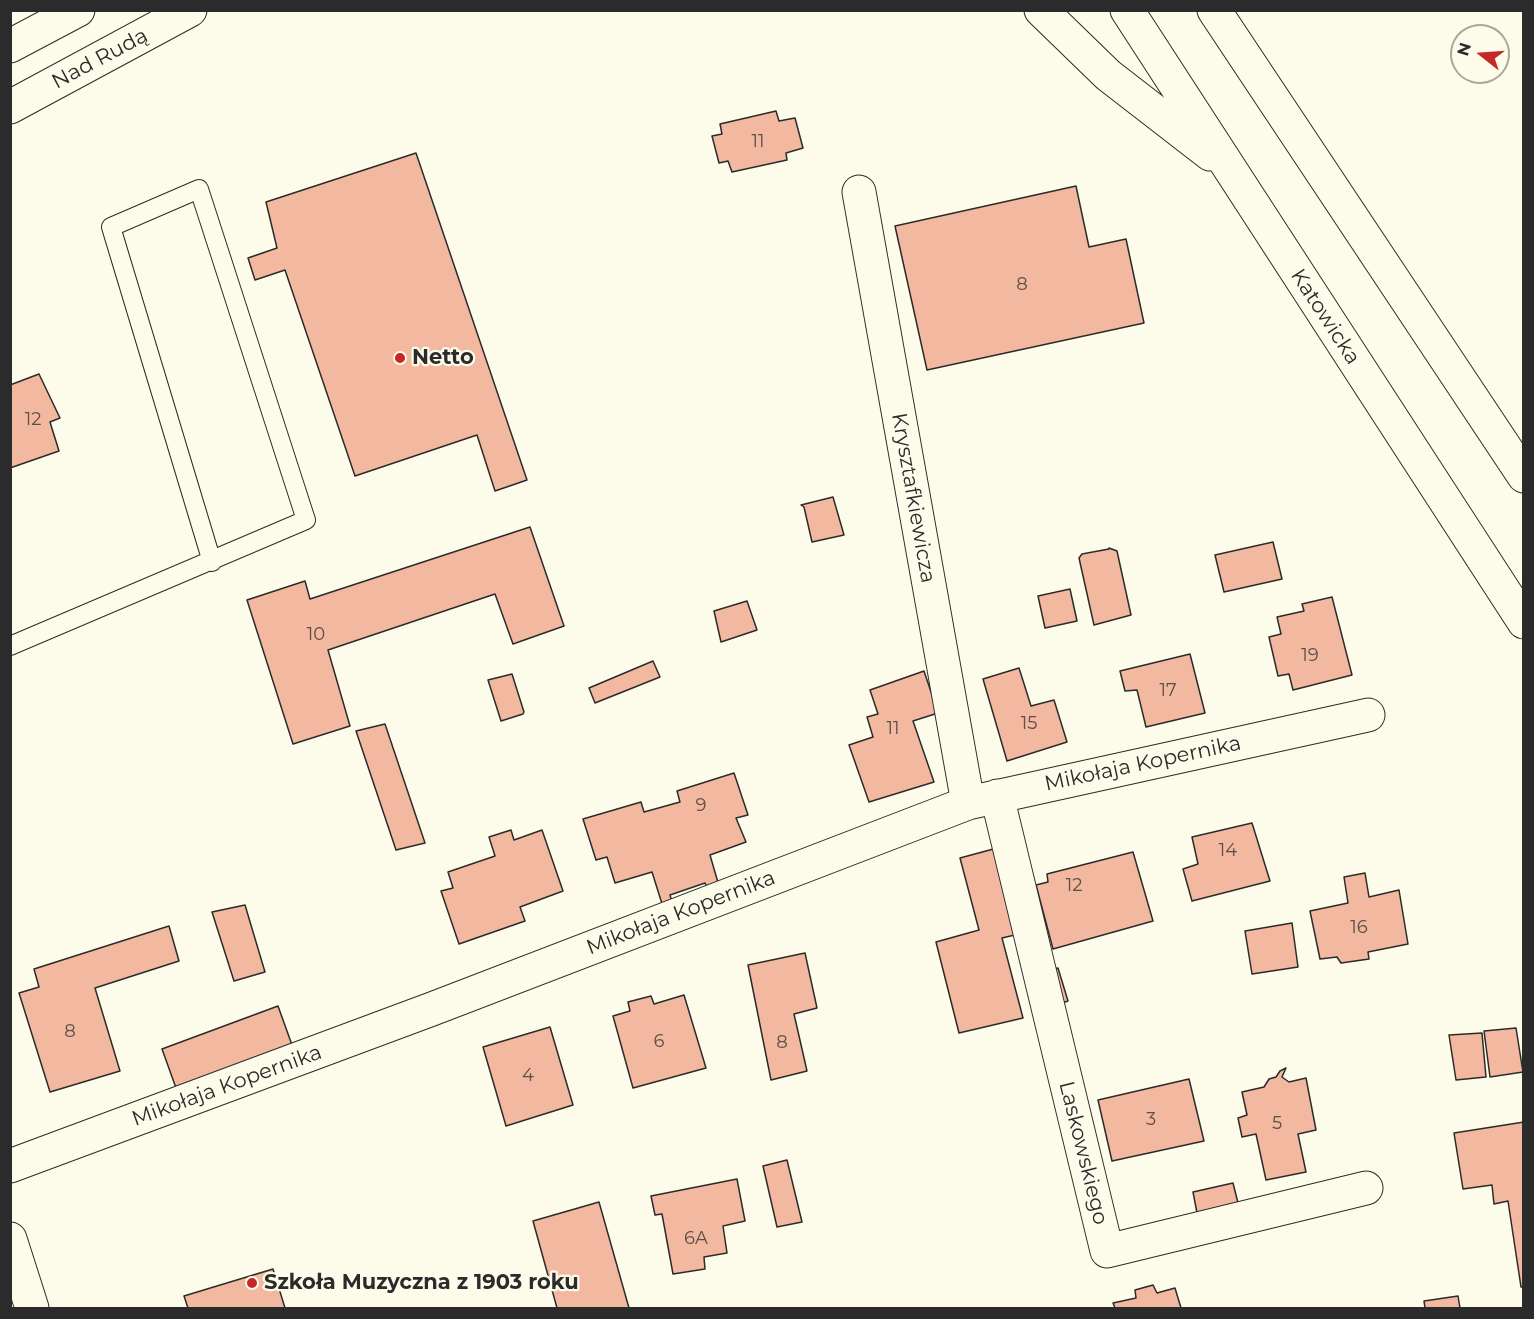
<!DOCTYPE html>
<meta charset="utf-8">
<style>
body{margin:0}
#map{position:relative;width:1534px;height:1319px;overflow:hidden;background:#fdfbea;font-family:Montserrat,sans-serif}
canvas{display:block}
.frame{position:absolute;inset:0;border:12px solid #2b2b2b;pointer-events:none}
.north{position:absolute;left:1450px;top:24px;width:60px;height:60px;box-sizing:border-box;background:#fdfbea;border:2px solid #a9a89e;border-radius:50%;rotate:287deg;font-size:16px;font-weight:700;line-height:24px;text-align:center;color:#2b2b2b}
.north::after{content:'';display:block;margin:auto;width:21px;height:27px;background:#c62828;clip-path:polygon(50% 0,100% 100%,50% 72%,0 100%)}
</style>
<div id="map">
<canvas width="1534" height="1319"></canvas>
<div class="frame"></div>
<div class="north">N</div>
</div>
<script>
const ctx = document.querySelector('canvas').getContext('2d');
ctx.lineJoin = 'round';
function fill(path, color) { ctx.fillStyle = color; ctx.fill(path, 'evenodd'); }
function strokePath(path, color, width, dash) { ctx.strokeStyle = color; ctx.lineWidth = width; ctx.lineCap = dash ? 'butt' : 'round'; ctx.setLineDash(dash || []); ctx.stroke(path); }
function write(font, color, halo, rows, align = 'center') {
  ctx.font = font + ' Montserrat,sans-serif'; ctx.lineWidth = 4.5; ctx.setLineDash([]); ctx.textBaseline = 'middle'; ctx.strokeStyle = halo; ctx.fillStyle = color; for (const [text, x, y, turn = 0] of rows) {
    ctx.save(); ctx.translate(x, y); ctx.rotate((+turn || 0) * Math.PI / 180); ctx.textAlign = isNaN(turn) ? turn : align; if (halo) ctx.strokeText(text, 0, 0); ctx.fillText(text, 0, 0); ctx.restore();
  }
}
const building = new Path2D(`
 M 776,111 L 779,121 L 795,118 L 803,148 L 786,153 L 787,160 L 732,172 L 728,161 L 719,163 L 712,136 L 722,134 L 720,124 Z
 M 416,153 L 527,480 L 495,491 L 477,435 L 355,476 L 285,270 L 255,280 L 248,258 L 277,248 L 266,202 Z
 M 1076,186 L 1089,247 L 1126,239 L 1144,323 L 927,370 L 895,226 Z
 M 39,374 L 60,418 L 50,422 L 59,451 L 10,468 L 10,385 Z
 M 833,497 L 844,535 L 812,542 L 804,507 L 801,505 Z
 M 530,527 L 564,626 L 513,644 L 495,594 L 328,650 L 350,726 L 293,744 L 247,600 L 305,581 L 310,599 Z
 M 1273,542 L 1282,579 L 1224,592 L 1215,555 Z
 M 1109,548 L 1117,551 L 1131,615 L 1094,625 L 1079,558 L 1082,554 L 1109,549 Z
 M 1070,589 L 1077,621 L 1045,628 L 1038,596 Z
 M 1332,597 L 1352,675 L 1293,690 L 1289,674 L 1278,676 L 1269,637 L 1281,634 L 1277,617 L 1304,611 L 1302,604 Z
 M 747,601 L 757,630 L 721,642 L 714,611 Z
 M 1190,654 L 1205,713 L 1146,727 L 1137,690 L 1125,691 L 1120,671 Z
 M 653,661 L 660,677 L 595,703 L 589,688 Z
 M 1019,668 L 1031,706 L 1054,700 L 1067,742 L 1007,761 L 983,679 Z
 M 924,671 L 938,713 L 913,721 L 934,782 L 869,802 L 849,745 L 873,737 L 867,717 L 878,714 L 870,690 Z
 M 512,674 L 524,712 L 523,714 L 501,721 L 488,680 Z
 M 385,724 L 425,843 L 396,850 L 356,731 Z
 M 734,773 L 748,815 L 736,818 L 746,842 L 710,855 L 719,886 L 709,891 L 705,883 L 670,895 L 672,902 L 663,907 L 652,872 L 615,883 L 607,857 L 596,860 L 583,819 L 641,802 L 644,812 L 680,802 L 677,791 Z
 M 1252,823 L 1270,881 L 1192,901 L 1183,869 L 1198,864 L 1192,837 Z
 M 511,830 L 514,840 L 542,830 L 563,891 L 520,907 L 525,921 L 459,944 L 441,891 L 453,888 L 448,872 L 495,856 L 489,837 Z
 M 997,848 L 1019,934 L 1002,938 L 1023,1018 L 959,1033 L 936,942 L 979,930 L 960,858 Z
 M 1133,852 L 1153,921 L 1053,949 L 1036,885 L 1048,882 L 1047,874 Z
 M 1365,873 L 1369,897 L 1399,890 L 1408,944 L 1368,952 L 1369,959 L 1341,963 L 1337,957 L 1320,959 L 1310,911 L 1348,903 L 1344,877 Z
 M 245,905 L 265,972 L 234,981 L 212,912 Z
 M 1292,923 L 1298,967 L 1252,974 L 1245,931 Z
 M 169,926 L 179,961 L 95,988 L 120,1071 L 50,1092 L 19,993 L 39,987 L 34,969 Z
 M 805,953 L 817,1008 L 794,1014 L 807,1071 L 771,1080 L 748,965 Z
 M 1058,968 L 1068,1001 L 1056,1005 L 1047,971 Z
 M 684,995 L 706,1068 L 633,1088 L 613,1016 L 630,1011 L 628,1002 L 651,996 L 654,1004 Z
 M 278,1006 L 292,1045 L 176,1088 L 162,1049 Z
 M 550,1027 L 573,1105 L 506,1126 L 483,1047 Z
 M 1516,1028 L 1523,1072 L 1490,1077 L 1484,1031 Z
 M 1482,1033 L 1486,1077 L 1456,1080 L 1449,1035 Z
 M 1286,1068 L 1282,1077 L 1289,1082 L 1306,1078 L 1316,1130 L 1298,1134 L 1306,1172 L 1266,1180 L 1256,1134 L 1242,1137 L 1238,1118 L 1247,1115 L 1242,1092 L 1264,1087 L 1269,1079 L 1276,1077 L 1280,1071 Z
 M 1189,1079 L 1204,1141 L 1112,1161 L 1098,1100 Z
 M 1524,1122 L 1524,1287 L 1521,1287 L 1508,1201 L 1494,1204 L 1492,1185 L 1463,1189 L 1454,1133 Z
 M 787,1160 L 802,1222 L 777,1227 L 763,1166 Z
 M 737,1179 L 745,1221 L 723,1226 L 727,1253 L 704,1257 L 705,1269 L 673,1274 L 662,1214 L 655,1215 L 651,1196 Z
 M 1233,1183 L 1238,1203 L 1197,1213 L 1193,1192 Z
 M 599,1202 L 629,1308 L 557,1308 L 533,1221 Z
 M 273,1269 L 285,1308 L 188,1308 L 184,1296 Z
 M 1153,1285 L 1157,1293 L 1175,1288 L 1181,1308 L 1115,1308 L 1113,1303 L 1136,1298 L 1135,1290 Z
 M 1458,1296 L 1460,1308 L 1425,1308 L 1424,1301 Z`);
const lane = new Path2D(`
 M 10,646 L 306,520 L 199,189 L 111,227 L 212,562`);
const street = new Path2D(`
 M 859,192 L 968,803
 M 997,796 L 1107,1251 L 1366,1188
 M 10,1166 L 432,1009 L 968,803 L 1368,715`);
const secondary = new Path2D(`
 M 10,1239 L 32,1308`);
const primary = new Path2D(`
 M 1041,10 L 1108,75 L 1210,154
 M 1127,10 L 1524,622
 M 1214,10 L 1524,476
 M 10,46 L 78,10
 M 10,107 L 190,10`);
const markers = [
 [400,358,6,"#c62828"],
 [252,1283,6,"#c62828"]
];
const numberNames = [
 ["11",758,142],
 ["8",1022,285],
 ["12",33,420],
 ["10",316,635],
 ["19",1310,656],
 ["17",1168,691],
 ["15",1029,724],
 ["11",893,729],
 ["9",701,806],
 ["14",1228,851],
 ["12",1074,886],
 ["16",1359,928],
 ["8",70,1032],
 ["6",659,1042],
 ["8",782,1043],
 ["4",528,1076],
 ["3",1151,1120],
 ["5",1277,1124],
 ["6A",696,1239]
];
const streetNames = [
 ["Nad Rudą",100,59,-28],
 ["Katowicka",1325,317,57],
 ["Krysztafkiewicza",913,498,80],
 ["Mikołaja Kopernika",1143,764,-12],
 ["Mikołaja Kopernika",681,913,-21],
 ["Mikołaja Kopernika",227,1086,-20],
 ["Laskowskiego",1083,1153,76]
];
const poiNames = [
 ["Netto",412,358],
 ["Szkoła Muzyczna z 1903 roku",264,1283]
];
fill(building, '#f2b8a0');
strokePath(building, '#2b2b2b', 1.5);
strokePath(lane, '#2b2b2b', 20);
strokePath(street, '#2b2b2b', 35);
strokePath(secondary, '#2b2b2b', 35);
strokePath(primary, '#2b2b2b', 35);
strokePath(lane, '#fdfbea', 18);
strokePath(street, '#fdfbea', 33);
strokePath(secondary, '#fdfbea', 33);
strokePath(primary, '#fdfbea', 33);
for (const [x, y, r, color] of markers) { const dot = new Path2D(); dot.arc(x, y, r, 0, 2 * Math.PI); ctx.fillStyle = color; ctx.fill(dot); strokePath(dot, '#fdfbea', 2); }
write('18px', '#5d4e48', null, numberNames);
write('21px', '#2b2b2b', '#fdfbea', streetNames);
write('bold 21px', '#2b2b2b', '#fdfbea', poiNames, 'left');
</script>
